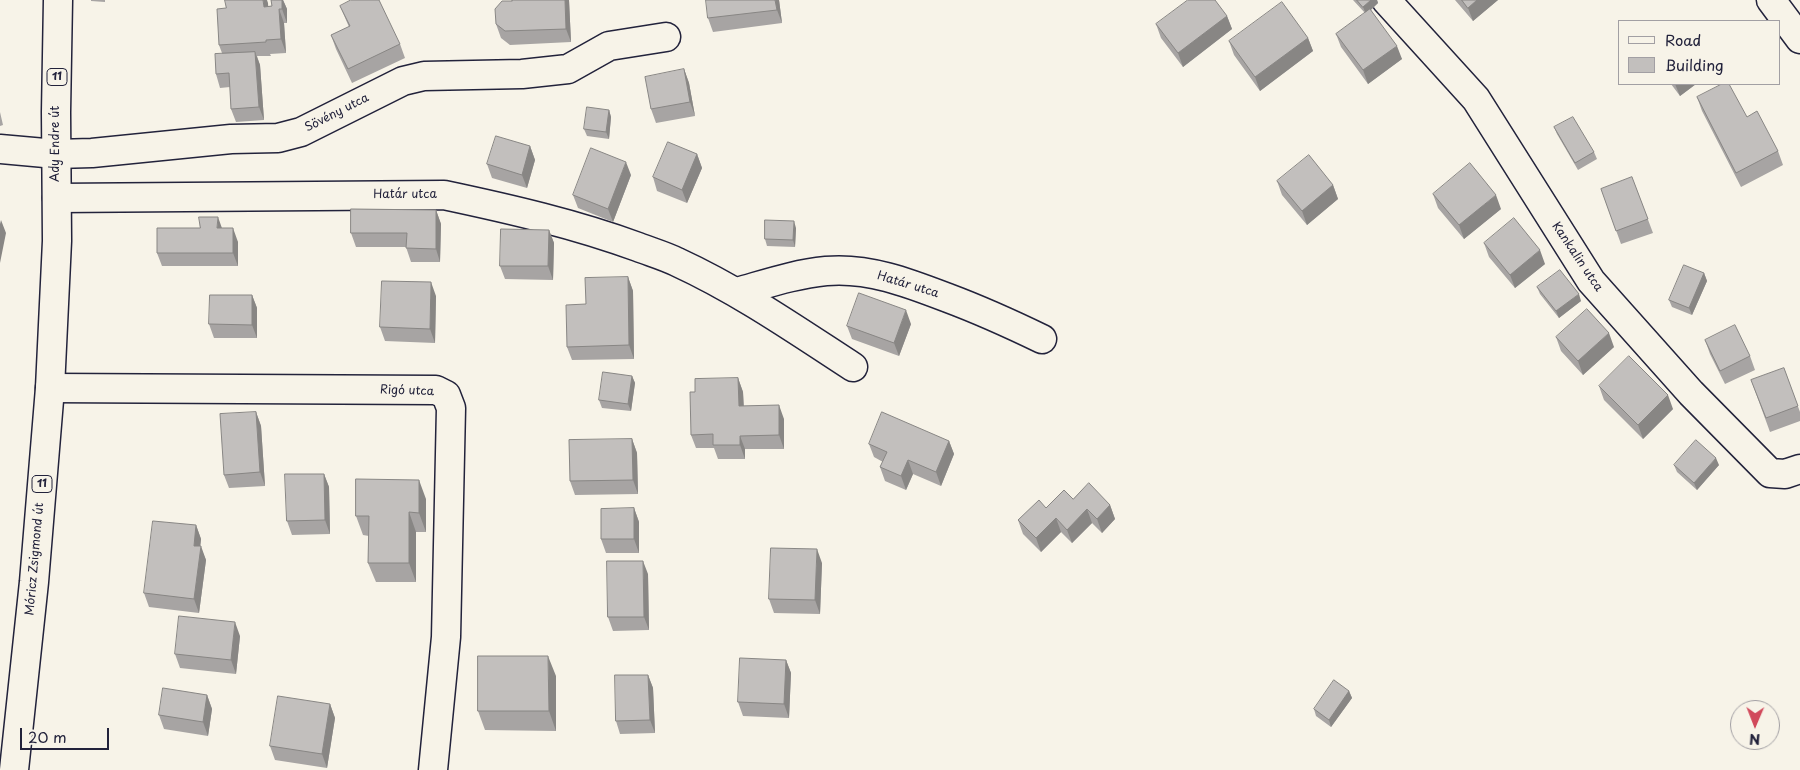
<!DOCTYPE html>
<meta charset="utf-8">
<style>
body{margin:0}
#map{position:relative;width:1800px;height:770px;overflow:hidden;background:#f7f3e8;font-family:"Playpen Sans",sans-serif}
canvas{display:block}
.legend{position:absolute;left:1618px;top:20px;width:162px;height:65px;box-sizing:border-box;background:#f7f3e8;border:1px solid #a29fa3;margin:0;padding:6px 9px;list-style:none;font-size:15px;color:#22223b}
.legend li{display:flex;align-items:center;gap:10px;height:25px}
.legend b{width:25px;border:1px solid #a29fa3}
.north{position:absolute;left:1730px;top:700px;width:50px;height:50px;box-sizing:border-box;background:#f7f3e8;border:1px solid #a29fa3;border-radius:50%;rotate:181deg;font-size:14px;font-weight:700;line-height:20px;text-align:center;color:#22223b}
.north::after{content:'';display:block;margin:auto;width:18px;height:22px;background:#d1495b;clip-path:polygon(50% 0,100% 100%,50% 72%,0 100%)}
.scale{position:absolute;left:20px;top:728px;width:89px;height:22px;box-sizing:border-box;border:2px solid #22223b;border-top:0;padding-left:6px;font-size:15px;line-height:18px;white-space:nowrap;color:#22223b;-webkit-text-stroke:4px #f7f3e8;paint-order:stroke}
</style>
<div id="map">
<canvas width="1800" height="770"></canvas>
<ul class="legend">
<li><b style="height:6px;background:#f7f3e8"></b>Road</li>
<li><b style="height:14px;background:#c2bfbd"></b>Building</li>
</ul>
<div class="north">N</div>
<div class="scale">20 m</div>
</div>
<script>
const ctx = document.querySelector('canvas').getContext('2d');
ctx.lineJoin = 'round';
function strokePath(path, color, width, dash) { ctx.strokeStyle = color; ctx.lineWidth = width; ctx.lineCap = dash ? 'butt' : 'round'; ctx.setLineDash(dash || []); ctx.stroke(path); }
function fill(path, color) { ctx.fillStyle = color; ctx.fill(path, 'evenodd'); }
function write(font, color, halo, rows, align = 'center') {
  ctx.font = font + ' "Playpen Sans",sans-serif'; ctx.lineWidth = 4; ctx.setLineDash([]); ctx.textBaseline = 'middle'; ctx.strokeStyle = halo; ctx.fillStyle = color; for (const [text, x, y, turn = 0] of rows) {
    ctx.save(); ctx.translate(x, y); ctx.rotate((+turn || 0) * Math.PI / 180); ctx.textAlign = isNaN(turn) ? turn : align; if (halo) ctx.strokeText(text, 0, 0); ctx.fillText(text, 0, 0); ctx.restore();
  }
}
const minor = new Path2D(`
 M 1386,0 L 1476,99 L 1591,281 L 1691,393 L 1770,473 L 1785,474 L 1800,469
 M 1771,0 L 1800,39
 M 56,154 L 92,153 L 231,139 L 278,138 L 301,132 L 403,81 L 424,76 L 522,74 L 568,69 L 609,46 L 666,37
 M 57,198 L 444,195 C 510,209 575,224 638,247 C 651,252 665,256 677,262 C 740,291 796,330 853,367
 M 737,292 C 766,284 795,274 826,271 C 868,267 909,283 948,298 C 980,310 1011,324 1042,339
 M 50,388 L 436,390 L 446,395 L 451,408 L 446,637 L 433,770`);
const tertiary = new Path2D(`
 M 0,149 L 56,154`);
const primary = new Path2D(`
 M 14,770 L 34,582 L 50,388 L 57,241 L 56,112 L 58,0`);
const wall = new Path2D(`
 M 91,0 L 105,0 L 105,2 L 91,1 Z
 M 271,0 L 283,0 L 287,9 L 287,23 L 284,23 L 286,53 L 270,54 L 271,56 L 257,56 L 260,65 L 264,120 L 236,122 L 231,109 L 230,87 L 220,88 L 216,74 L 222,53 L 219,45 L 268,3 L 268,6 L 272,6 Z
 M 569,0 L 571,42 L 510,45 L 501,38 L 496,24 Z
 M 779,0 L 782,23 L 713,32 L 708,18 Z
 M 1353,0 L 1377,0 L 1378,3 L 1371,10 L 1402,59 L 1368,84 L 1341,47 L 1336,34 L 1365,13 Z
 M 1455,0 L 1498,0 L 1473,21 Z
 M 340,6 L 400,44 L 405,58 L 352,83 L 336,49 L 331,35 L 349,27 Z
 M 1227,16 L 1232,29 L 1183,67 L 1161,38 L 1156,24 Z
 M 1308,38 L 1313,51 L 1260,91 L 1234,55 L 1229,41 Z
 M 684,69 L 689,83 L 695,116 L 656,123 L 651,109 Z
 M 1671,84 L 1696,84 L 1680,96 Z
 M 1697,97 L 1747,117 L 1778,151 L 1783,165 L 1741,187 L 1702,111 Z
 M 609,110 L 611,117 L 609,139 L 587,136 L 584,129 Z
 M 0,112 L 3,125 L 0,126 Z
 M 1554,127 L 1594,152 L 1597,159 L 1578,170 L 1557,134 Z
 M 530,146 L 535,160 L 527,188 L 492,178 L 487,164 Z
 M 697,154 L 702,168 L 687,203 L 657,191 L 653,177 Z
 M 631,175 L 613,222 L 578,208 L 573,195 Z
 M 1632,177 L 1653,233 L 1621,244 L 1601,189 Z
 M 1277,181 L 1333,185 L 1338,199 L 1307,225 L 1282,195 Z
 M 1433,194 L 1501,209 L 1464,239 L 1438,208 Z
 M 436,210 L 441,224 L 440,262 L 411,262 L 406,247 L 356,247 L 351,233 Z
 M 222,228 L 238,242 L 238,266 L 162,266 L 157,253 Z
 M 796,228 L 795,247 L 767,246 L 765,239 Z
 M 549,230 L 554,243 L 553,280 L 505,279 L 500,266 Z
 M 1484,243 L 1545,264 L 1515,288 L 1489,257 Z
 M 1704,273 L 1707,281 L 1692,315 L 1672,307 L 1669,300 Z
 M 628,277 L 633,291 L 634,359 L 572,360 L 567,347 Z
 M 1537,287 L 1581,301 L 1559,318 L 1540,294 Z
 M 252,295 L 257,308 L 257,338 L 214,338 L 209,324 Z
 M 436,296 L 435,343 L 385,341 L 380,327 Z
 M 911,324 L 899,356 L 852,339 L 847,326 Z
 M 1556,337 L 1614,347 L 1583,375 L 1561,351 Z
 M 1705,340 L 1750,356 L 1755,370 L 1725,384 L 1710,354 Z
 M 1784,368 L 1800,412 L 1800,421 L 1770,432 L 1751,380 Z
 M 632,376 L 635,383 L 631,411 L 602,408 L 599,400 Z
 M 738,378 L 743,392 L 744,406 L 784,419 L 784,449 L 745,449 L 745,459 L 718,459 L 714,448 L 696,448 L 691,435 L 695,392 Z
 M 1599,386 L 1673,409 L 1643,439 L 1604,400 Z
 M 256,412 L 261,426 L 265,486 L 229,488 L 224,475 Z
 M 632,439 L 637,453 L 638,494 L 575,495 L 570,481 Z
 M 949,441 L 954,454 L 941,486 L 913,474 L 906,490 L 885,481 L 880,467 L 883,462 L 874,457 L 869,444 Z
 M 1674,465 L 1719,465 L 1697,490 L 1677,472 Z
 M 324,474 L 329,487 L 330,534 L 292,535 L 287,521 Z
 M 426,499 L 426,532 L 416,532 L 416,582 L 376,582 L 368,563 L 369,536 L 363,535 L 356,516 Z
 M 1073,499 L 1110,505 L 1115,519 L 1102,533 L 1092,523 L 1072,543 L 1061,532 L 1041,552 L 1023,534 L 1018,520 L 1046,508 Z
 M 634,508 L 639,522 L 639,553 L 606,553 L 601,539 Z
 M 196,525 L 201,539 L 200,546 L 206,560 L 199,613 L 149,607 L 144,593 Z
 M 822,563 L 820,614 L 774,613 L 769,599 Z
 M 648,574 L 649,630 L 613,631 L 608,617 Z
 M 240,636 L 236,674 L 180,668 L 175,654 Z
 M 786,660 L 791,673 L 789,718 L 743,716 L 738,702 Z
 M 648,675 L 653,688 L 655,733 L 620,734 L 616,721 Z
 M 556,676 L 556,731 L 485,730 L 478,711 Z
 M 1349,691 L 1352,698 L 1331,727 L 1316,716 L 1314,709 Z
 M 207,695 L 212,709 L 208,736 L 164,729 L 159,715 Z
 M 330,704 L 335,718 L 327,768 L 275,760 L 270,746 Z`);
const shadedWall = new Path2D(`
 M 263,0 L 267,0 L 268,3 L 269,20 L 264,7 Z
 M 282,0 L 283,0 L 287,9 L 287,23 L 282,9 Z
 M 565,0 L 569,0 L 571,42 L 566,29 Z
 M 775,0 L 779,0 L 782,23 L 777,10 Z
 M 1371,0 L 1377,0 L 1378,3 L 1366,14 L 1363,7 Z
 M 1477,0 L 1498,0 L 1473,21 L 1468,8 Z
 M 279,9 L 284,23 L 286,53 L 281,39 Z
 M 1227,16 L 1232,29 L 1183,67 L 1178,53 Z
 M 1308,38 L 1313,51 L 1260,91 L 1255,77 Z
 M 1397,46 L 1402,59 L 1368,84 L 1363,70 Z
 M 255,52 L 260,65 L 264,120 L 259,107 Z
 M 684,69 L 689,83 L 695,116 L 690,102 Z
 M 1675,84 L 1696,84 L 1680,96 Z
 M 609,110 L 611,117 L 609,139 L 606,132 Z
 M 530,146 L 535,160 L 527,188 L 522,175 Z
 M 697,154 L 702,168 L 687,203 L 682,190 Z
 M 626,162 L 631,175 L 613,222 L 608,209 Z
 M 1333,185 L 1338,199 L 1307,225 L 1302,211 Z
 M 1496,195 L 1501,209 L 1464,239 L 1459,225 Z
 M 436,210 L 441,224 L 440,262 L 436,249 Z
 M 218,217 L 223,231 L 217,228 Z
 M 1,220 L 6,233 L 0,263 L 0,224 Z
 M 794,221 L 796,228 L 795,247 L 793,240 Z
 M 233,228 L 238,242 L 238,266 L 233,253 Z
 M 549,230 L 554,243 L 553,280 L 548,266 Z
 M 1540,250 L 1545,264 L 1515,288 L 1510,275 Z
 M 1704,273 L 1707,281 L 1692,315 L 1689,308 Z
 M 628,277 L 633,291 L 634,359 L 629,345 Z
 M 431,282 L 436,296 L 435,343 L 430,329 Z
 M 1579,294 L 1581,301 L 1559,318 L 1556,311 Z
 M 252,295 L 257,308 L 257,338 L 252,325 Z
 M 906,310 L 911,324 L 899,356 L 894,343 Z
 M 1609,333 L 1614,347 L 1583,375 L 1578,361 Z
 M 632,376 L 635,383 L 631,411 L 628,404 Z
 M 738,378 L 743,392 L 744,420 L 739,406 Z
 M 1668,395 L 1673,409 L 1643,439 L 1638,425 Z
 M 779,405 L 784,419 L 784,449 L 779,435 Z
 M 256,412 L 261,426 L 265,486 L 260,472 Z
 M 740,436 L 745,449 L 745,459 L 740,445 Z
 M 632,439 L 637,453 L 638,494 L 633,480 Z
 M 949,441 L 954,454 L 941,486 L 936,472 Z
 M 1716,458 L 1719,465 L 1697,490 L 1694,483 Z
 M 908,460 L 913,474 L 906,490 L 901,476 Z
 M 324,474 L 329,487 L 330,534 L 325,520 Z
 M 419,480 L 426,499 L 426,532 L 419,513 Z
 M 1110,505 L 1115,519 L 1102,533 L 1097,519 Z
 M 634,508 L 639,522 L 639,553 L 634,539 Z
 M 1087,509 L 1092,523 L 1072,543 L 1067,530 Z
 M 409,512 L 416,532 L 416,582 L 409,563 Z
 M 1056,518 L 1061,532 L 1041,552 L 1036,538 Z
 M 196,525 L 201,539 L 199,560 L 194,546 Z
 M 201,546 L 206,560 L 199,613 L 194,599 Z
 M 817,549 L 822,563 L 820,614 L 815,600 Z
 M 643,561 L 648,574 L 649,630 L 644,617 Z
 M 235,622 L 240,636 L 236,674 L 231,660 Z
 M 548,656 L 556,676 L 556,731 L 549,711 Z
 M 786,660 L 791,673 L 789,718 L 784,704 Z
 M 648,675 L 653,688 L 655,733 L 650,720 Z
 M 1349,691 L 1352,698 L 1331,727 L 1329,720 Z
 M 207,695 L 212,709 L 208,736 L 203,722 Z
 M 330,704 L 335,718 L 327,768 L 322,754 Z`);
const building = new Path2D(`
 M 225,0 L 263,0 L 264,7 L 272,6 L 271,0 L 282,0 L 282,9 L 279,9 L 281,39 L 266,40 L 266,42 L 219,45 L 217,9 L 226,8 Z
 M 351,0 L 379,0 L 400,44 L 348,69 L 331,35 L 350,26 L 340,6 Z
 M 512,0 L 565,0 L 566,29 L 505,31 L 496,24 L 495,9 L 502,1 L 512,1 Z
 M 706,0 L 775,0 L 777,10 L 708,18 Z
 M 1188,0 L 1215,0 L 1227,16 L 1178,53 L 1156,24 Z
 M 1357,0 L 1371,0 L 1363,7 Z
 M 1462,0 L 1477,0 L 1468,8 Z
 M 1282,2 L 1308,38 L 1255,77 L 1229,41 Z
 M 1370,9 L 1397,46 L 1363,70 L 1336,34 Z
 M 255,52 L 259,107 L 231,109 L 229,73 L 216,74 L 215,54 Z
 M 684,69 L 690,102 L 651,109 L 645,77 Z
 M 1722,84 L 1729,84 L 1747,117 L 1757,111 L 1778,151 L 1736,173 L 1697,97 Z
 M 587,107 L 609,110 L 606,132 L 584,129 Z
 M 1573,117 L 1594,152 L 1575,163 L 1554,127 Z
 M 496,136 L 530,146 L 522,175 L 487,164 Z
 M 668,142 L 697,154 L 682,190 L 653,177 Z
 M 591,148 L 626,162 L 608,209 L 573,195 Z
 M 1309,155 L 1333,185 L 1302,211 L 1277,181 Z
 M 1470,163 L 1496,195 L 1459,225 L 1433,194 Z
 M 1632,177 L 1648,219 L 1616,231 L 1601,189 Z
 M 351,209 L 436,210 L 436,249 L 406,248 L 407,233 L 351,233 Z
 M 199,217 L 218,217 L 217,228 L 233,228 L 233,253 L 157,253 L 157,228 L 200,228 Z
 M 1514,218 L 1540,250 L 1510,275 L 1484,243 Z
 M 765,220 L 794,221 L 793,240 L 765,239 Z
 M 501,229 L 549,230 L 548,266 L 500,266 Z
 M 1684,265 L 1704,273 L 1689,308 L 1669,300 Z
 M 1560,270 L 1579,294 L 1556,311 L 1537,287 Z
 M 628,277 L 629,345 L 567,347 L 566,305 L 586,304 L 585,278 Z
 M 382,281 L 431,282 L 430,329 L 380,327 Z
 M 859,293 L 906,310 L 894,343 L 847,326 Z
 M 210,295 L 252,295 L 252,325 L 209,324 Z
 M 1587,309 L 1609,333 L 1578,361 L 1556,337 Z
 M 1735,325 L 1750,356 L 1720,371 L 1705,340 Z
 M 1629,356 L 1668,395 L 1638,425 L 1599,386 Z
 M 1784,368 L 1798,406 L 1766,418 L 1751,380 Z
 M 603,372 L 632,376 L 628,404 L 599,400 Z
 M 738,378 L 739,406 L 779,405 L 779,435 L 740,436 L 740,445 L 713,445 L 713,434 L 691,435 L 690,392 L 695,392 L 695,379 Z
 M 256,412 L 260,472 L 224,475 L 220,414 Z
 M 882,412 L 949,441 L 936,472 L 908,460 L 901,476 L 880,467 L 887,452 L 869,444 Z
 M 632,439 L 633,480 L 570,481 L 569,440 Z
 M 1696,440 L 1716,458 L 1694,483 L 1674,465 Z
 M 285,474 L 324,474 L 325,520 L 287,521 Z
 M 356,479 L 419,480 L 419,513 L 409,512 L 409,563 L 368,563 L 369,516 L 356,516 Z
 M 1089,483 L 1110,505 L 1097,519 L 1087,509 L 1067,530 L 1056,518 L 1036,538 L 1018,520 L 1039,500 L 1046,508 L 1064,490 L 1073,499 Z
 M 634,508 L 634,539 L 601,539 L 601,509 Z
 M 153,521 L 196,525 L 194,546 L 201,546 L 194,599 L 144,593 Z
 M 771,548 L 817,549 L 815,600 L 769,599 Z
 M 607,561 L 643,561 L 644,617 L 608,617 Z
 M 179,616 L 235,622 L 231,660 L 175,654 Z
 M 478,656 L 548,656 L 549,711 L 478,711 Z
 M 740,658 L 786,660 L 784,704 L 738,702 Z
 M 615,675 L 648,675 L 650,720 L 616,721 Z
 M 1334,680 L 1349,691 L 1329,720 L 1314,709 Z
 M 163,688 L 207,695 L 203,722 L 159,715 Z
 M 278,696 L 330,704 L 322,754 L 270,746 Z`);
const shields = [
 [57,77,20],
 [42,484,20]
];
const shieldNames = [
 ["11",57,77],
 ["11",42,484]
];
const streetNames = [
 ["Sövény utca",337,113,-27],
 ["Ady Endre út",56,144,-90],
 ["Határ utca",405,195],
 ["Kankalin utca",1577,257,56],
 ["Határ utca",908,285,17],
 ["Rigó utca",407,391,2],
 ["Móricz Zsigmond út",35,559,-85]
];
strokePath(minor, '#22223b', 31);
strokePath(tertiary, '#22223b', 31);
strokePath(primary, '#22223b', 31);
strokePath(minor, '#f7f3e8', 28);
strokePath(tertiary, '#f7f3e8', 28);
strokePath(primary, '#f7f3e8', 28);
fill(wall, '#a7a4a3');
fill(shadedWall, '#888684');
fill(building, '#c2bfbd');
strokePath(building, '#888684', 1);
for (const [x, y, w] of shields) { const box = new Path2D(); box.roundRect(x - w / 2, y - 8.5, w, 17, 4); ctx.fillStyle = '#f7f3e8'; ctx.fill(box); strokePath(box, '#22223b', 1); }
write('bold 11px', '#22223b', null, shieldNames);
write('12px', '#22223b', '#f7f3e8', streetNames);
</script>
